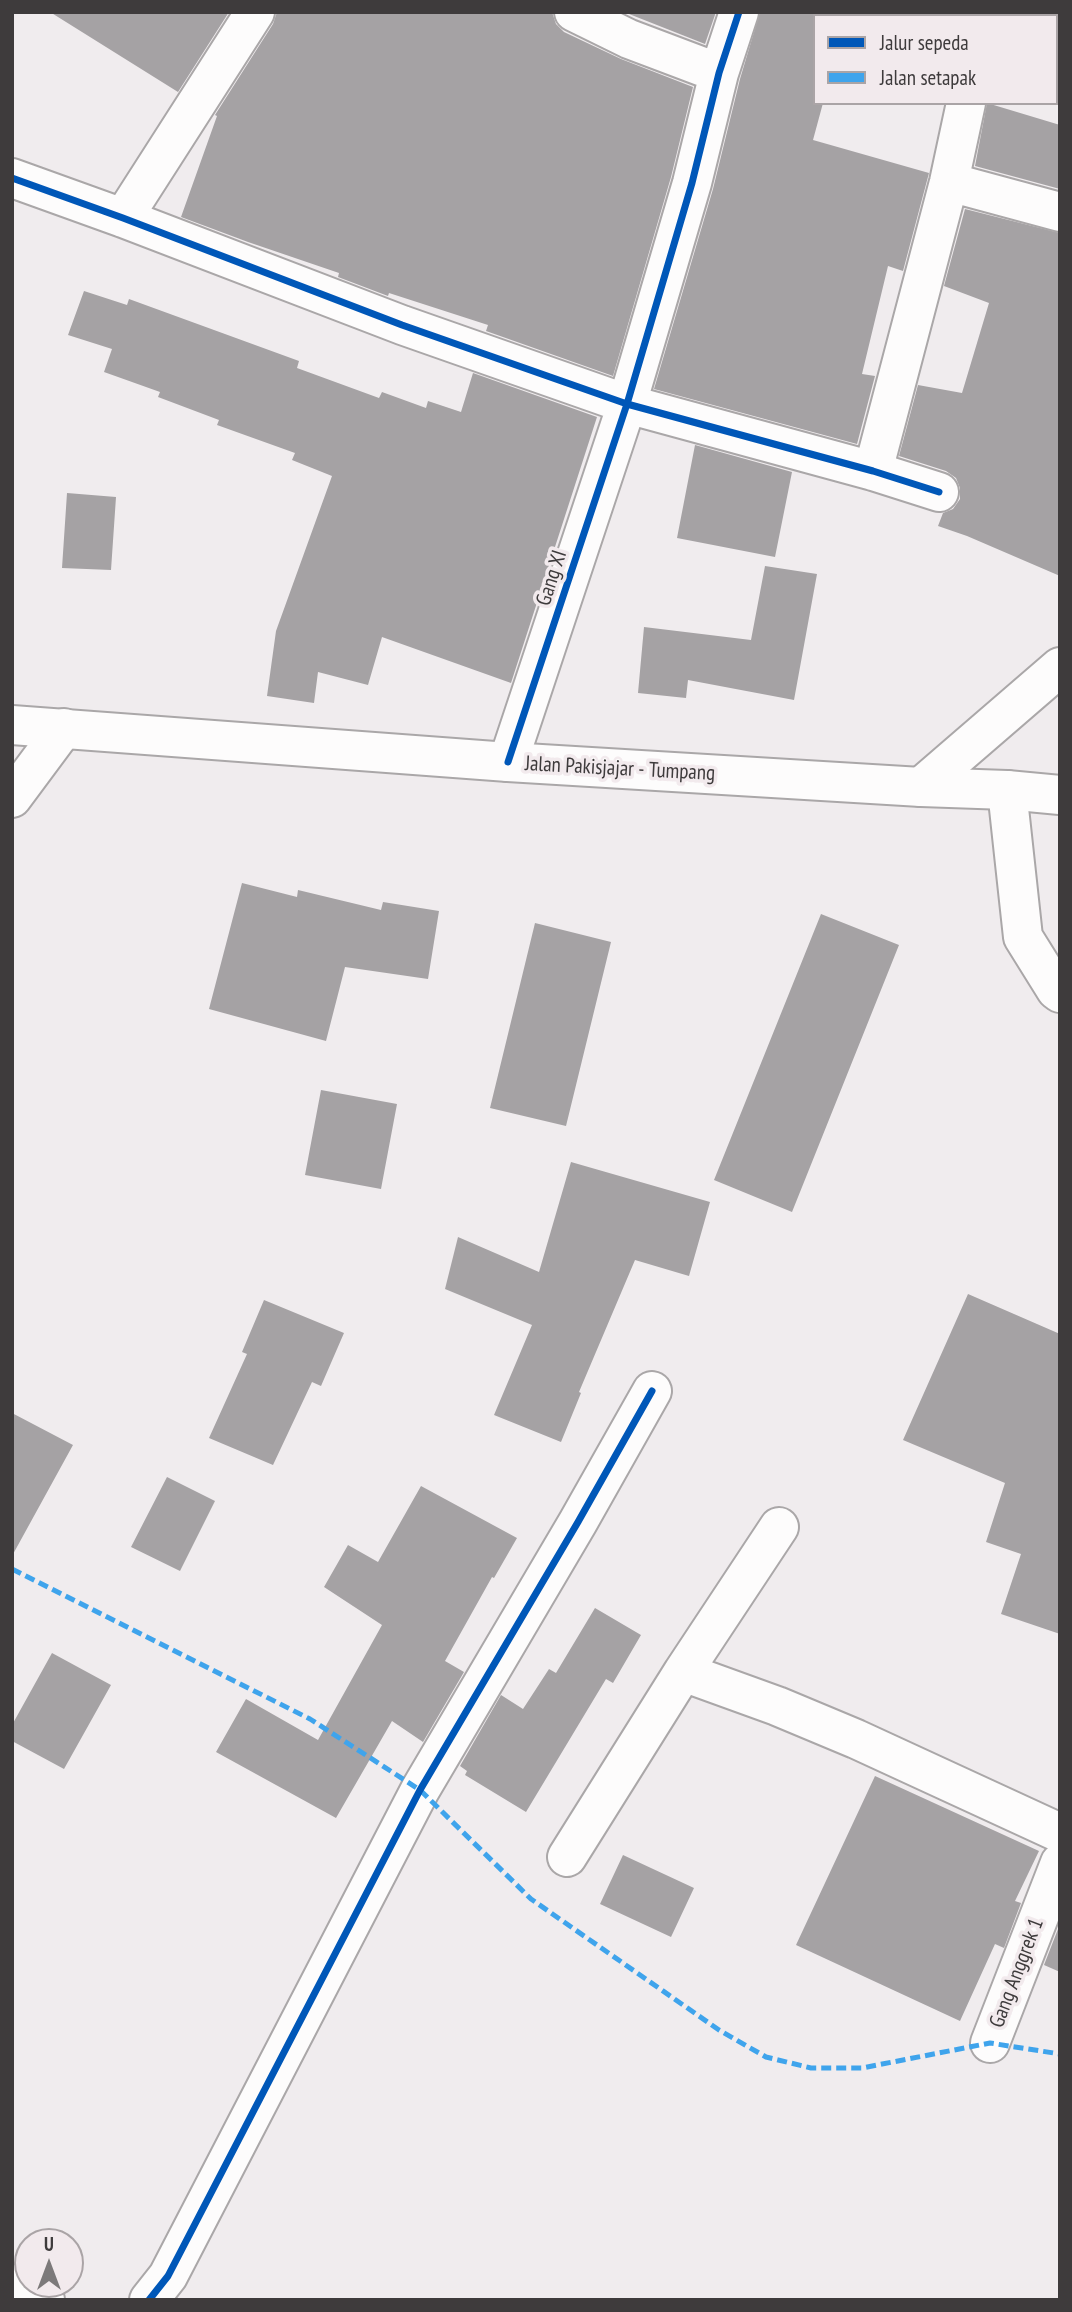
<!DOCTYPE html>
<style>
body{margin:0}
#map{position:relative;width:1072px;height:2312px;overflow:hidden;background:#f0ecee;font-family:"PT Sans Narrow",sans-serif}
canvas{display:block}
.frame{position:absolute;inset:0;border:14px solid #3e3b3c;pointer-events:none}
.legend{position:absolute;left:813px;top:14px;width:245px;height:91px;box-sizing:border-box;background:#f2eaed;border:2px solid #aaa4a6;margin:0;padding:9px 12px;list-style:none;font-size:21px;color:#3e3b3c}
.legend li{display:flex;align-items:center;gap:14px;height:35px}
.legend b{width:35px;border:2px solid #aaa4a6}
.north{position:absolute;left:14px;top:2228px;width:70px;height:70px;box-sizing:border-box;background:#f2eaed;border:2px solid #aaa4a6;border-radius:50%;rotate:0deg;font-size:19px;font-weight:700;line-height:28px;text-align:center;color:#3e3b3c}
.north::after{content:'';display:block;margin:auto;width:24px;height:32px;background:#7c797a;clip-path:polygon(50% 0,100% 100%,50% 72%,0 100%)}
</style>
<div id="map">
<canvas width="1072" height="2312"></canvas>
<div class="frame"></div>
<ul class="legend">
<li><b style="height:9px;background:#0057b8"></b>Jalur sepeda</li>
<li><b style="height:9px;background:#3fa4ec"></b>Jalan setapak</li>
</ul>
<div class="north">U</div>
</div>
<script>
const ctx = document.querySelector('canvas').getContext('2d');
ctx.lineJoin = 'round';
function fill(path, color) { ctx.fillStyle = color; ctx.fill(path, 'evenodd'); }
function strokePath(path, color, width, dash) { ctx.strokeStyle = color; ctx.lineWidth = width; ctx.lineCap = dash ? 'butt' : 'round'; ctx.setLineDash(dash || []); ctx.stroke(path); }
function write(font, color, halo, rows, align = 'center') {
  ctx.font = font + ' "PT Sans Narrow",sans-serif'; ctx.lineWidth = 7; ctx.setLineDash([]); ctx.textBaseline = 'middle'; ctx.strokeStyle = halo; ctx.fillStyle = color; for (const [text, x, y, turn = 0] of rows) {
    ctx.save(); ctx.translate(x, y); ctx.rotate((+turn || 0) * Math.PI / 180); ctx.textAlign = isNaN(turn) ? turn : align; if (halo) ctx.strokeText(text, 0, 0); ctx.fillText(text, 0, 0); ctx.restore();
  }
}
const building = new Path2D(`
 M 50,12 L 229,12 L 178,92 Z
 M 277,12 L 552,12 L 556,24 L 564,32 L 621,59 L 693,87 L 671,177 L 613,376 L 486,331 L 488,325 L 389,293 L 388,296 L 338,277 L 339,273 L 248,242 L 181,217 L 217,116 L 215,115 L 273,24 Z
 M 624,12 L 716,12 L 705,44 Z
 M 760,12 L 815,12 L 815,103 L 823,103 L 813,140 L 929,173 L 903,271 L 888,266 L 862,374 L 875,376 L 857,444 L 654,389 L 713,189 L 740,79 Z
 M 987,103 L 1060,125 L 1060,189 L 975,166 Z
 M 965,209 L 1060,233 L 1060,576 L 967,536 L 938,526 L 943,513 L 953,509 L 960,499 L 960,488 L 956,478 L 946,471 L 899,456 L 918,385 L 962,393 L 989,303 L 944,286 Z
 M 84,291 L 127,305 L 129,299 L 299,361 L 297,368 L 379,398 L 382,392 L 426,408 L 428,401 L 461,412 L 473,373 L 597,417 L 511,683 L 382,637 L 368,685 L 318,672 L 314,703 L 267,696 L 276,631 L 332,476 L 292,460 L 295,453 L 217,425 L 219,420 L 158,397 L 160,392 L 104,372 L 112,349 L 68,335 Z
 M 695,445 L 792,472 L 775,557 L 677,538 Z
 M 67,493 L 116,497 L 111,570 L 62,568 Z
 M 765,566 L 817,574 L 794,700 L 688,680 L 686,698 L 638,693 L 644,627 L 751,640 Z
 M 242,883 L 297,897 L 298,890 L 381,910 L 383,902 L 439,911 L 428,979 L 345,967 L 326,1041 L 209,1009 Z
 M 821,914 L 899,945 L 792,1212 L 714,1180 Z
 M 535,923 L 611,942 L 566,1126 L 490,1108 Z
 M 321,1090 L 397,1104 L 381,1189 L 305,1175 Z
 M 571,1162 L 710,1202 L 689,1276 L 635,1260 L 579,1392 L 581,1393 L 561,1442 L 494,1415 L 532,1325 L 445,1289 L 458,1237 L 539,1272 Z
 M 968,1294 L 1060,1334 L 1060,1634 L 1001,1614 L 1021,1554 L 986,1542 L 1005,1483 L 903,1440 Z
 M 264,1300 L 344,1333 L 321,1386 L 312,1382 L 273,1465 L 209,1438 L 247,1354 L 242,1352 Z
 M 12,1413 L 73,1445 L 12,1556 Z
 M 167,1477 L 215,1501 L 180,1571 L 131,1547 Z
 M 421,1486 L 517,1538 L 494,1578 L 492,1577 L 445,1661 L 464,1672 L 423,1742 L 392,1721 L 336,1818 L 216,1752 L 246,1699 L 318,1740 L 382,1625 L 324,1587 L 348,1545 L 378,1562 Z
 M 595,1608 L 641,1635 L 613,1683 L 606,1679 L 526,1812 L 465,1775 L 467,1771 L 460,1766 L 501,1695 L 523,1709 L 549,1669 L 556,1673 Z
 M 52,1653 L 111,1685 L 64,1769 L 12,1741 L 12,1725 Z
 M 875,1776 L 1039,1851 L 1015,1901 L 1021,1903 L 1004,1948 L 995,1944 L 960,2021 L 796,1945 Z
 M 623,1855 L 694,1888 L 671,1937 L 600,1904 Z
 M 1060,1924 L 1060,1972 L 1044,1965 Z`);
const minor = new Path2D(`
 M 574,12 L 629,39 L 719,73
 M 984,16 L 985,12
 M 12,178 L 123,218 L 402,325 L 627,404 L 873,471 L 939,492
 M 949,182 L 1060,212
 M 123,218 L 255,12
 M 873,471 L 949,182 L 966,103
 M 508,762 L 627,404 L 692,183 L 719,73 L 739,12
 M 921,787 L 1060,667
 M 1007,790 L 1023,937 L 1056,990 L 1060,993
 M 12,798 L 64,728
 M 683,1672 L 779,1527
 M 567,1857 L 683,1672 L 777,1706 L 856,1739 L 1060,1833
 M 990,2043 L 1060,1863
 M 12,2284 L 45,2300
 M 149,2300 L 168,2276 L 420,1790 L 578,1522 L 652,1391`);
const major = new Path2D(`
 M 12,725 L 508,762 L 921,787 L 1007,790 L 1060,795`);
const quiet = new Path2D(`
 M 12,1569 L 310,1719 L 420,1790 L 531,1899 L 719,2030 L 766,2057 L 811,2068 L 862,2068 L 990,2043 L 1060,2054`);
const cycleway = new Path2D(`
 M 12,178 L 123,218 L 402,325 L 627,404 L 873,471 L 939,492
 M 508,762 L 627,404 L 692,183 L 719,73 L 739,12
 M 149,2300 L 168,2276 L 420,1790 L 578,1522 L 652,1391`);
const streetNames = [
 ["Gang XI",552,578,-72],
 ["Jalan Pakisjajar - Tumpang",620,769,3],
 ["Gang Anggrek 1",1017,1973,-69]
];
fill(building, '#a5a2a4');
strokePath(minor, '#aaa7a8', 42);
strokePath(major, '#aaa7a8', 42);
strokePath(minor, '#fdfcfc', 38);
strokePath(major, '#fdfcfc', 38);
strokePath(quiet, '#3fa4ec', 5, [10, 5]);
strokePath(cycleway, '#0057b8', 7);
write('21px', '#3e3b3c', '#f2eaed', streetNames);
</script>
